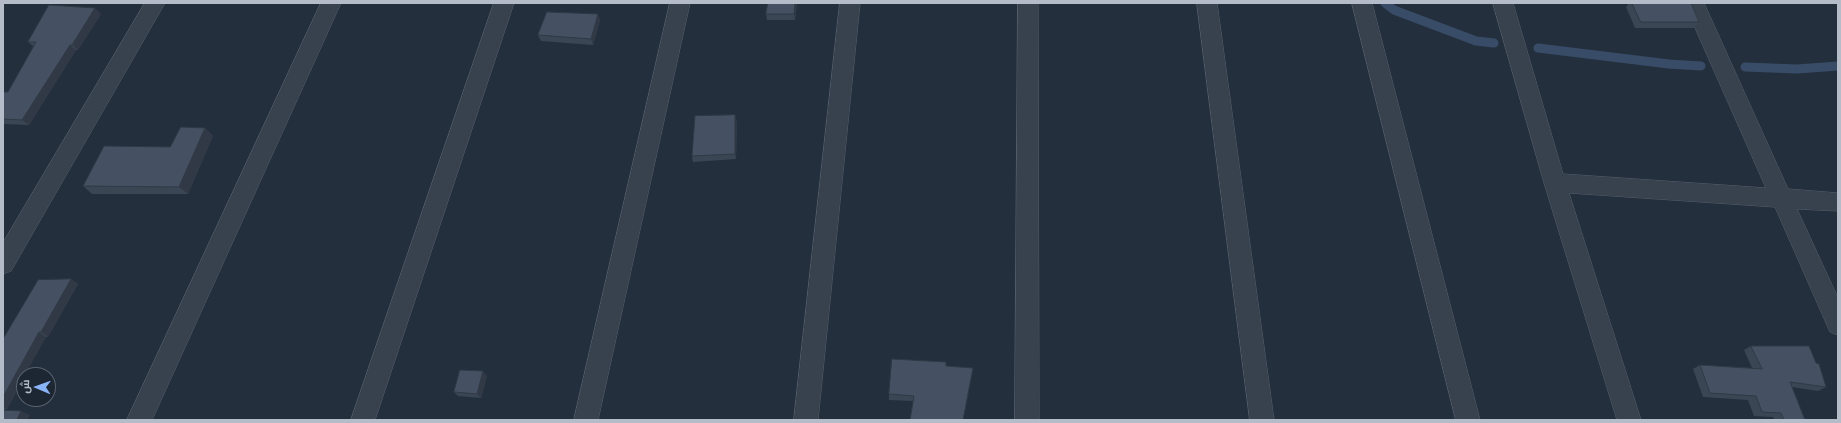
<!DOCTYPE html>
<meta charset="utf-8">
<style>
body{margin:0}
#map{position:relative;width:1841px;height:423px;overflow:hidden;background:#242f3e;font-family:Manrope,Cairo,sans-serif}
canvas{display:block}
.frame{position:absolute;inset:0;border:4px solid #b4bcc9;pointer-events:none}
.north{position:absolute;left:16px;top:367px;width:40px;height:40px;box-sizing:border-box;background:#1d2633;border:1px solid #59626f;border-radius:50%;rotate:272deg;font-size:11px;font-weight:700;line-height:16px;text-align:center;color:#b4bcc9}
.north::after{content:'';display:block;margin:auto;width:14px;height:18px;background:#8ab4f8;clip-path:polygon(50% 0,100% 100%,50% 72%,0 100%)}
</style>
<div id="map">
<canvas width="1841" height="423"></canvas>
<div class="frame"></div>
<div class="north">ش</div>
</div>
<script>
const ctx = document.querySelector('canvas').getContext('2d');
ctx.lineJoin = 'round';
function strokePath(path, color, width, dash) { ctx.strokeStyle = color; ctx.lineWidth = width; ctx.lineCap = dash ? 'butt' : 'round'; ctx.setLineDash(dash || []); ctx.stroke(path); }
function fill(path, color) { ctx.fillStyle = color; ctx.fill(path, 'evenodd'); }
const stream = new Path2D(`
 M 1385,3 L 1394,10 L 1476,41 L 1494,43
 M 1538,48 L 1669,64 L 1701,66
 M 1745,67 L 1797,69 L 1838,66`);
const minor = new Path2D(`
 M 145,3 L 165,3 L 11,271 L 3,274 L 3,243 Z
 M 321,3 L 341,3 L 152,420 L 127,420 Z
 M 494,3 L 514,3 L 375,420 L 351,420 Z
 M 670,3 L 690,3 L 598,420 L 574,420 Z
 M 840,3 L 860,3 L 818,420 L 794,420 Z
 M 1018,3 L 1038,3 L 1039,420 L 1015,420 Z
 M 1197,3 L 1217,3 L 1274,420 L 1250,420 Z
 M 1352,3 L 1372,3 L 1480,420 L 1456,420 Z
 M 1493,3 L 1513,3 L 1563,174 L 1766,188 L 1684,3 L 1704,3 L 1788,189 L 1838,193 L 1838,211 L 1797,209 L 1838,298 L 1838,335 L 1830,332 L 1775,207 L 1569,193 L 1641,420 L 1617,420 L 1544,183 Z`);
const wall = new Path2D(`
 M 797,3 L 795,20 L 767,20 L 766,14 Z
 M 1629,3 L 1691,3 L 1699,22 L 1694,28 L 1635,28 L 1626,7 Z
 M 101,14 L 78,50 L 76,50 L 29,125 L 3,124 L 3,92 L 8,92 L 34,47 L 28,42 Z
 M 600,20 L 593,45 L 541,41 L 538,35 Z
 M 737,121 L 736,159 L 693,162 L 692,156 Z
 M 205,128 L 213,136 L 188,194 L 92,194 L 83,186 L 170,147 Z
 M 71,279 L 78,284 L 48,337 L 46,337 L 24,375 L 24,378 L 7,409 L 3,409 L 3,339 Z
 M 1751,346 L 1826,387 L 1818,391 L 1792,387 L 1805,420 L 1775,420 L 1773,417 L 1754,416 L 1748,400 L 1703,397 L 1693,369 L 1700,365 L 1752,368 L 1744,350 Z
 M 946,366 L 973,368 L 972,373 L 913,401 L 889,400 L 889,394 Z
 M 487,376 L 481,398 L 458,396 L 454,392 Z`);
const shadedWall = new Path2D(`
 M 795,3 L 797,3 L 795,20 L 794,14 Z
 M 95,8 L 101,14 L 78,50 L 72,45 Z
 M 598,14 L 600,20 L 593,45 L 591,39 Z
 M 70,45 L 76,50 L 29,125 L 22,120 Z
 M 735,115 L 737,121 L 736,159 L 735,154 Z
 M 205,128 L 213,136 L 188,194 L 179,187 Z
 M 71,279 L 78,284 L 48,337 L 41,332 Z
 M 39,332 L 46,337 L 25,375 L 24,375 L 24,378 L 7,409 L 3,407 L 3,397 Z
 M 483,371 L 487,376 L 481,398 L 477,394 Z
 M 21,411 L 30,415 L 27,420 L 17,420 Z`);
const building = new Path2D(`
 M 768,3 L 795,3 L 794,14 L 766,14 Z
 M 1632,3 L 1691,3 L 1699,22 L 1641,22 Z
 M 49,5 L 95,8 L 72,45 L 70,45 L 22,120 L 3,119 L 3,92 L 8,92 L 36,42 L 28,42 Z
 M 547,12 L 598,14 L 591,39 L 538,35 Z
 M 735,115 L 735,154 L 692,156 L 695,116 Z
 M 181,127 L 205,128 L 179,187 L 83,186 L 104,146 L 170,147 Z
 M 71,279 L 41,332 L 39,332 L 3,397 L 3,339 L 38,280 Z
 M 1751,346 L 1809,346 L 1816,363 L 1819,364 L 1826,387 L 1790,382 L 1805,420 L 1784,420 L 1781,413 L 1762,412 L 1756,396 L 1710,393 L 1700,365 L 1762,369 Z
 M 892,359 L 946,362 L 946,366 L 973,368 L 963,420 L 910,420 L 914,396 L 889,394 Z
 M 460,370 L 483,371 L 477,394 L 454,392 Z
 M 3,410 L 21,411 L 17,420 L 3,420 Z`);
strokePath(stream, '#394c67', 9);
strokePath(minor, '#565f6c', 1);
fill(minor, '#38414e');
fill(wall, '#3b4654');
fill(shadedWall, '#303945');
fill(building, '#455162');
strokePath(building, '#303945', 1);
</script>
